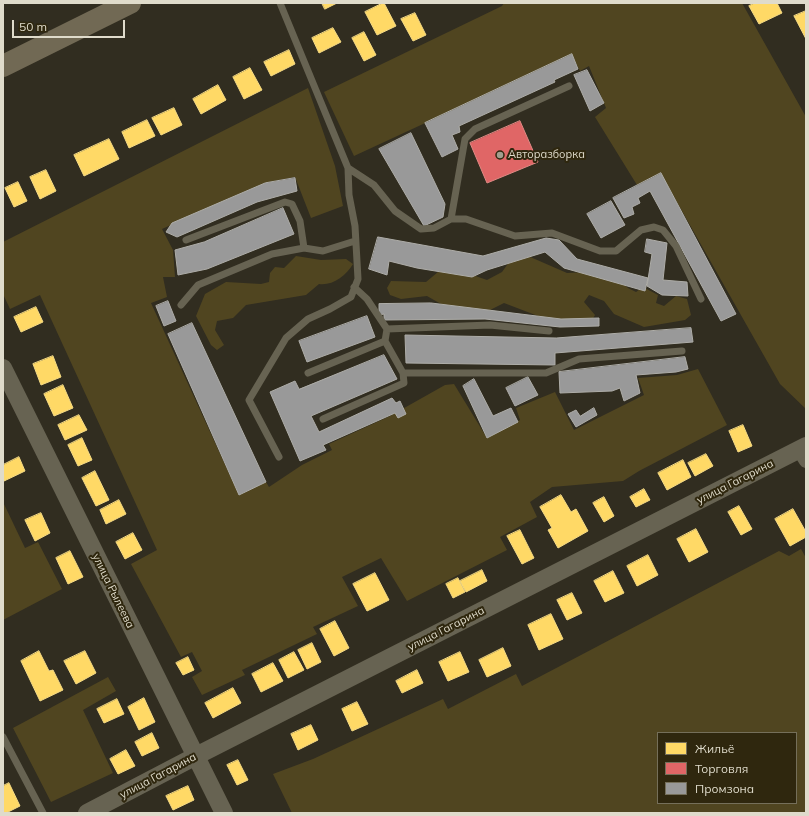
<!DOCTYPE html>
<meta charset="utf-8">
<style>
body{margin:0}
#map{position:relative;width:809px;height:816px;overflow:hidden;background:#312d20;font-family:Mulish,sans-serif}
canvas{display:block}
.frame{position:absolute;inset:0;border:4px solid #dfdbcb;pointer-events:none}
.legend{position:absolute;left:657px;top:732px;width:140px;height:72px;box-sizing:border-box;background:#2f270e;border:1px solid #756f5a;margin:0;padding:5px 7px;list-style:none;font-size:12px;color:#dfdbcb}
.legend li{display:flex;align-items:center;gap:8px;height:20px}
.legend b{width:20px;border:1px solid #756f5a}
.scale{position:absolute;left:12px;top:20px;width:113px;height:18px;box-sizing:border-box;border:2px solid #dfdbcb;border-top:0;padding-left:5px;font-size:12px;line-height:14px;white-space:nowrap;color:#dfdbcb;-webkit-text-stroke:3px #2f270e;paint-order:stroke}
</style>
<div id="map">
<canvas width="809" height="816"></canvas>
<div class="frame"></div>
<ul class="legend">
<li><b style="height:11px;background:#ffd966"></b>Жильё</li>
<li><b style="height:11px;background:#e06666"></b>Торговля</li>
<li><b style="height:11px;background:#999"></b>Промзона</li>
</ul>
<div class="scale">50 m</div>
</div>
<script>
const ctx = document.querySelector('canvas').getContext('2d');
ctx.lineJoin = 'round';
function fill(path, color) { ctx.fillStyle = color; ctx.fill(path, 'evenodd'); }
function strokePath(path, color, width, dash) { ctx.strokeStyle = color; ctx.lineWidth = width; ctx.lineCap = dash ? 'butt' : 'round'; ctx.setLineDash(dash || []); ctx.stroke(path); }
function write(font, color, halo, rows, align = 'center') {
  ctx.font = font + ' Mulish,sans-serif'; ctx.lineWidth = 4; ctx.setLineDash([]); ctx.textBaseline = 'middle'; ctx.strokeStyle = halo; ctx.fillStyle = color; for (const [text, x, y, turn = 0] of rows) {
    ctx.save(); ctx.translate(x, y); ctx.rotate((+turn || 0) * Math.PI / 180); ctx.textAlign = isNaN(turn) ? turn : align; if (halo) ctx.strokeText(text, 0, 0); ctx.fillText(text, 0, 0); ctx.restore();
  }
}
const green = new Path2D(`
 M 504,3 L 742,3 L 806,117 L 806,409 L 780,384 L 661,174 L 637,185 L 595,117 L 606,108 L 589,66 L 580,71 L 572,55 L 354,156 L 324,92 L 502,6 Z
 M 308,88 L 335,166 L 343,206 L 311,218 L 295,177 L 265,183 L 162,229 L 173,250 L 175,277 L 163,277 L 167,297 L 151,303 L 239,495 L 266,482 L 269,487 L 302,465 L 332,450 L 329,444 L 390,416 L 445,385 L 454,384 L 487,438 L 520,420 L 516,408 L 555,392 L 574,430 L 644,395 L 638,378 L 677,375 L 698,369 L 727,425 L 639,471 L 623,481 L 552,487 L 530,502 L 537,517 L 500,537 L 507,550 L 407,601 L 381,558 L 342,577 L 358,606 L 313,627 L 317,634 L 242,670 L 245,675 L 202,695 L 192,677 L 202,671 L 192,652 L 181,657 L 131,564 L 157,550 L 40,295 L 10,309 L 3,294 L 3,242 Z
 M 296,256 L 321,260 L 346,259 L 353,264 C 346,276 332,286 319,284 L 306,295 L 246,305 L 233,318 L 217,321 L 215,330 L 224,345 L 217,350 L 211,345 L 196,316 L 205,294 L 226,282 L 261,284 L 269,282 L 270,273 L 275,267 L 284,268 Z
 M 528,256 L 567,273 L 609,271 L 628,288 L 636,292 L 643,287 L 658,295 L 656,303 L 664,306 L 676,296 L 687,299 L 691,315 L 685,320 L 644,327 L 614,314 L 604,301 L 589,295 L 584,302 L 595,315 L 591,322 L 559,324 L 504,303 L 482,314 L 448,308 L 427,296 L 401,299 L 390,295 L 387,288 L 391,281 L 426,282 L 438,272 L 455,269 L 487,280 L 502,272 L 512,258 Z
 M 3,502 L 25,548 L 38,542 L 62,589 L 3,620 Z
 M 801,549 L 806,558 L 806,813 L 292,813 L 273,774 L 313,759 L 443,699 L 448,709 L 516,674 L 522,686 L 779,551 L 789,556 ZM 658,733 L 796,733 L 796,803 L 658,803 Z
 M 108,677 L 116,691 L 83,710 L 113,773 L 51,802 L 13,728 Z`);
const homes = new Path2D(`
 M 322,3 L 337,3 L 325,9 Z
 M 383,3 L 384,3 L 396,26 L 377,35 L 365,12 Z
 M 755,3 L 777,3 L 782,13 L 759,24 L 749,6 Z
 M 806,11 L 806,39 L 794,16 Z
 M 415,13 L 426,35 L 413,41 L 401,19 Z
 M 333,28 L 341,42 L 319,53 L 312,38 Z
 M 364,32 L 376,55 L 364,61 L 352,38 Z
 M 289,50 L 295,64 L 271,76 L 264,62 Z
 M 250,68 L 262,90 L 244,99 L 233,77 Z
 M 218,85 L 226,100 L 201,114 L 193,99 Z
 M 174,108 L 182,125 L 161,135 L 152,118 Z
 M 147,120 L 155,136 L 129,148 L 122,132 Z
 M 109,139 L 119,159 L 84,176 L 74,155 Z
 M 46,170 L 56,191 L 40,199 L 30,177 Z
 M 18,182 L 27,201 L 14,207 L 5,188 Z
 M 36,307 L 43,322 L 21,332 L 14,317 Z
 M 53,356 L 61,377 L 41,385 L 33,364 Z
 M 63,385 L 73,408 L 54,416 L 44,394 Z
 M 79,415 L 87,430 L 65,440 L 58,425 Z
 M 743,425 L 752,446 L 738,452 L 729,431 Z
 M 82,438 L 92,460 L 78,466 L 68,445 Z
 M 706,454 L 713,466 L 695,476 L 688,463 Z
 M 19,457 L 25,471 L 4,481 L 3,465 Z
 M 683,460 L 691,477 L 667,490 L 658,473 Z
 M 95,471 L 109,500 L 96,506 L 82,478 Z
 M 644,489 L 650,500 L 636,507 L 630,497 Z
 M 561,495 L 571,512 L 576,509 L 588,531 L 558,548 L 548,530 L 552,528 L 540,507 Z
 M 604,497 L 614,516 L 604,522 L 593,503 Z
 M 119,500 L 126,514 L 106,524 L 100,510 Z
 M 739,506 L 752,529 L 741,535 L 728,512 Z
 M 793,509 L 806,532 L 806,537 L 790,546 L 775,519 Z
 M 41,513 L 50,533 L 35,541 L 25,520 Z
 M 696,529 L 708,552 L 689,562 L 677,539 Z
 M 520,530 L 534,558 L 522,564 L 507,536 Z
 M 133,533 L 142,550 L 125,559 L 116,542 Z
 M 70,551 L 83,577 L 68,584 L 56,558 Z
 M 648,555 L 658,575 L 637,586 L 627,566 Z
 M 482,570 L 487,581 L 466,592 L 460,581 Z
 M 613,571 L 624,593 L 605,602 L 594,581 Z
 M 375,573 L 389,600 L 367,611 L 353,584 Z
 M 458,578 L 465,592 L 453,598 L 446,584 Z
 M 572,593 L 582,613 L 567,620 L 557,600 Z
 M 551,614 L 563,639 L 539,650 L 528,625 Z
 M 335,621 L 349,648 L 334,656 L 320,629 Z
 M 312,643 L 321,662 L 307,669 L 298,650 Z
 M 503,648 L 511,666 L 487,677 L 479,660 Z
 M 39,651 L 49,671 L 53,670 L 63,690 L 40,701 L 21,661 Z
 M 85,651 L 96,673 L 76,684 L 64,661 Z
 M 294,652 L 304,670 L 288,678 L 279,660 Z
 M 460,652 L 469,672 L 448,681 L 439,662 Z
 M 188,657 L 194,670 L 183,675 L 176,663 Z
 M 273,663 L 283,681 L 261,692 L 252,674 Z
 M 417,670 L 423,683 L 402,693 L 396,681 Z
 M 233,688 L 241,703 L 213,718 L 205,703 Z
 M 144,698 L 155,722 L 139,730 L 128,707 Z
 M 117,699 L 124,714 L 104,723 L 97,709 Z
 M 357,702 L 368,724 L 352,731 L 342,709 Z
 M 311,725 L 318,740 L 298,750 L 291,734 Z
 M 152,733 L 159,748 L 142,756 L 135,742 Z
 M 126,750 L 135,766 L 118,774 L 110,759 Z
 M 238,760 L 248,780 L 237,785 L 227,765 Z
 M 9,783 L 20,806 L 6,813 L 3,813 L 3,786 Z
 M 188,786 L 194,800 L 173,810 L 166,796 Z`);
const shops = new Path2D(`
 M 520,121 L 538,162 L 487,183 L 470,143 Z`);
const industry = new Path2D(`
 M 572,54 L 578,69 L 554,80 L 555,82 L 459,126 L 460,132 L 452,135 L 458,149 L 442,157 L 425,123 Z
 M 587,70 L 604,103 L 590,111 L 574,75 Z
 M 411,133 L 445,204 L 443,217 L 424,226 L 379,149 Z
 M 661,173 L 736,314 L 721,321 L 650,191 L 638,198 L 640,203 L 632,207 L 634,214 L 624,218 L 613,198 Z
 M 295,178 L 297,191 L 257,202 L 177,237 L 166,232 L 172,223 L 265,183 Z
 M 611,201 L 625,225 L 601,238 L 587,214 Z
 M 283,208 L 294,234 L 207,269 L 178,275 L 175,250 L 204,242 Z
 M 378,237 L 483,256 L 546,238 L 559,240 L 577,259 L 648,278 L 645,291 L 564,268 L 545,252 L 487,270 L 472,277 L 417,268 L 389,261 L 387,275 L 369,269 Z
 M 647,239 L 667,243 L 663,280 L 687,282 L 688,296 L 662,295 L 647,286 L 652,254 L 645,252 Z
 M 168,301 L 176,321 L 164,326 L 156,306 Z
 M 431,303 L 561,319 L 599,318 L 599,326 L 560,327 L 485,319 L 384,320 L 384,314 L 379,315 L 379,304 Z
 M 367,316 L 375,337 L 307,362 L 299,341 Z
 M 192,323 L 266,482 L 239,495 L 168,334 Z
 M 691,328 L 693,342 L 555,353 L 555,365 L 406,363 L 405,335 L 556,338 Z
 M 384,355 L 397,379 L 311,416 L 319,432 L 392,398 L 396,403 L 400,401 L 406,414 L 398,418 L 395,413 L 323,445 L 326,450 L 300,461 L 270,392 L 295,381 L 299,389 Z
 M 685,357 L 688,369 L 676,372 L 636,375 L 640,393 L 624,401 L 620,388 L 612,391 L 560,393 L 559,372 Z
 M 528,377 L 538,395 L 515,406 L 506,388 Z
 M 474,379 L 493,416 L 511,408 L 518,422 L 487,438 L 463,386 Z
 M 594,408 L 597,415 L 576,427 L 568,414 L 576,410 L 580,416 Z`);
const service = new Path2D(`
 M 280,3 L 348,168 L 374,185 L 395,211 L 421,229 L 434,228 L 451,219 L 466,219 L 515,236 L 552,233 L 600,251 L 616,251 L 641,230 L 654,227 L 663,230 L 676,246 L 701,299
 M 451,219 L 465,139 L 475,129 L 569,86
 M 186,240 L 285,202 L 292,204 L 300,221 L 304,248
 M 354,287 L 367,299 L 387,329 L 490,325 L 549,331
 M 181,305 L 198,285 L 272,254 L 304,248 L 323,251 L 355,241
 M 385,341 L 403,373 L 546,373 L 579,359 L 682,351
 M 308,373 L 385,341 L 387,329
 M 323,419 L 404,383 L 403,373
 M 279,457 L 249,400 L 286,338 L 308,319 L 330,309 L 351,297 L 358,279 L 355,226 L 349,195 L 348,168
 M 3,737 L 43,813`);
const minor = new Path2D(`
 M 799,450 L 806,461`);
const tertiary = new Path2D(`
 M 3,368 L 224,813
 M 87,813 L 196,756 L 806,446`);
const primary = new Path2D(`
 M 3,66 L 130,3`);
const markers = [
 [500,155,4,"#a29e8f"]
];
const poiNames = [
 ["Авторазборка",508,155]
];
const streetNames = [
 ["улица Гагарина",735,482,-27],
 ["улица Рылеева",113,591,64],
 ["улица Гагарина",446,629,-27],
 ["улица Гагарина",158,776,-28]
];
fill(green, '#504520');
fill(homes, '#ffd966');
strokePath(homes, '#f5da84', 1);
fill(shops, '#e06666');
strokePath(shops, '#e08984', 1);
fill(industry, '#999');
strokePath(industry, '#aeada8', 1);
strokePath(service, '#676352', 7);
strokePath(minor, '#676352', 14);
strokePath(tertiary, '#676352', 18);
strokePath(primary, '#716954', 22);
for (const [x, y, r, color] of markers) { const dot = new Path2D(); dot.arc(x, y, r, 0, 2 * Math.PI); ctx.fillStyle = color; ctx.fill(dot); strokePath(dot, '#2f270e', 1.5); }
write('11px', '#dfdbcb', '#2f270e', poiNames, 'left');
write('11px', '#dfdbcb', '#2f270e', streetNames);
</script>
